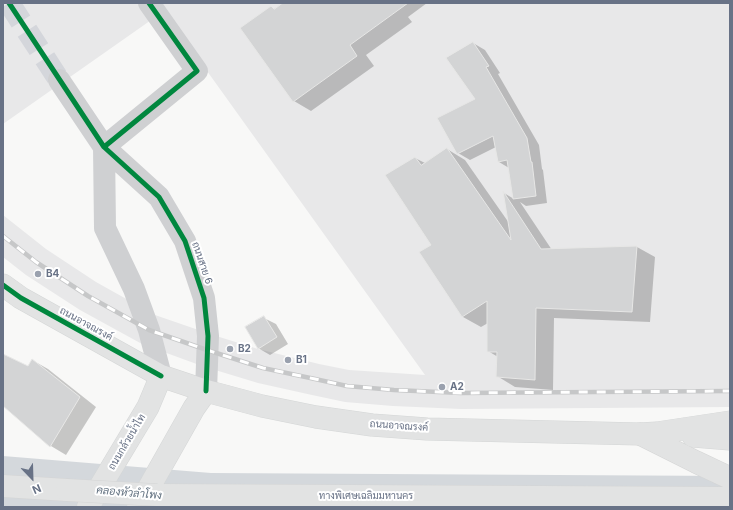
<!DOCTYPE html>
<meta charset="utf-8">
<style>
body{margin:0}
#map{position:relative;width:733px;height:510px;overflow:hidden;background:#f8f8f7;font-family:Inter,sans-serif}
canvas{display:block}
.frame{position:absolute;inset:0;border:4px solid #687286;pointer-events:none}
.north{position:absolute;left:12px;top:458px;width:40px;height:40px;-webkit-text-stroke:3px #fff;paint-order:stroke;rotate:157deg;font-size:11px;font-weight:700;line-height:16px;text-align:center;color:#687286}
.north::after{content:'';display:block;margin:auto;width:14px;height:18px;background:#687286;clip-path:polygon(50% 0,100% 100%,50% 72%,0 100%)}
</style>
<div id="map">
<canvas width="733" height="510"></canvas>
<div class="frame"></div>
<div class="north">N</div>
</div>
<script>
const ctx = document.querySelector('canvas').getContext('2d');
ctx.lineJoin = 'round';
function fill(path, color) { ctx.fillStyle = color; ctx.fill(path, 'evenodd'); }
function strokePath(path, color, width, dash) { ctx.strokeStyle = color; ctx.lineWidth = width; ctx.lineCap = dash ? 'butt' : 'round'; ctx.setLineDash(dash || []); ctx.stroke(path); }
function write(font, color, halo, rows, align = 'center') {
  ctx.font = font + ' Inter,Sarabun,sans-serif'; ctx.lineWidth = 4; ctx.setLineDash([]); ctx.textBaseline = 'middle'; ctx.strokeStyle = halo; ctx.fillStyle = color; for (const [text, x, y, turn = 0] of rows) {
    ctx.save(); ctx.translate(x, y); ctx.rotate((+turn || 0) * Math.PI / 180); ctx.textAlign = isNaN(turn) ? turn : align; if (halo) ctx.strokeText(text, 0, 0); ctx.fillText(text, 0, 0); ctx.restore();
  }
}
const built = new Path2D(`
 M 3,3 L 730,3 L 730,407 L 461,409 L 393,406 L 345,402 L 312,395 L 258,383 L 202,366 L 142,344 L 80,310 L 26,275 L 3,257 L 3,215 L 46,249 L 96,282 L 155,315 L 213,335 L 258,349 L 319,364 L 349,370 L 425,375 L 164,11 L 3,124 Z`);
const water = new Path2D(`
 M 3,456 L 211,473 L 730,476 L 730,507 L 3,507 Z`);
const shadow = new Path2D(`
 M 285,3 L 427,3 L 408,17 L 412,22 L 366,55 L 374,66 L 311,111 L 294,101 L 275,10 Z
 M 473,43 L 485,50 L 500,73 L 498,74 L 539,145 L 542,169 L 543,170 L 547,203 L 526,206 L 520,202 L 552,250 L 637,247 L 655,257 L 650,322 L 554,318 L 553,390 L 515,387 L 497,376 L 498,357 L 488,351 L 488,323 L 481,327 L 463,317 L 421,253 L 432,245 L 415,158 L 425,163 L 447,149 L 465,160 L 509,223 L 504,193 L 514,199 L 509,168 L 499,162 L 496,147 L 470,160 L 458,153 L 477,100 Z
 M 264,318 L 276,324 L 288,344 L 270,355 L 258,348 Z
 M 3,355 L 28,367 L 32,360 L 48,369 L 96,407 L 66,455 L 51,446 L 6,407 L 3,401 Z`);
const building = new Path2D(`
 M 283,3 L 408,3 L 350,45 L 357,56 L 293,102 L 240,28 L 271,6 L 274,9 Z
 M 473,42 L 489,66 L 486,67 L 527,138 L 531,162 L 532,162 L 536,196 L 513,199 L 507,160 L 498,162 L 493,136 L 457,154 L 437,118 L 475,99 L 446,58 Z
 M 447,148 L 511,240 L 503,191 L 541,249 L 637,246 L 632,312 L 536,308 L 535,380 L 496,377 L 497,352 L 487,352 L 487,301 L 462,317 L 419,252 L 431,245 L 385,175 L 415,157 L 421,165 Z
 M 264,316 L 277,337 L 258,349 L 245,327 Z
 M 3,354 L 28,366 L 32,359 L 80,397 L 50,447 L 3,406 Z`);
const streetTunnel = new Path2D(`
 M 9,3 L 59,80`);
const street = new Path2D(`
 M 59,80 L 104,147 L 159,197 L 185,241 L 204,298 L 208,336 L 206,391
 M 104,147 L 105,228 L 134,289 L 149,330 L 161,376
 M 104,147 L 197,71 L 149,3`);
const secondary = new Path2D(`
 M 3,285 L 21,298 L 161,376 L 206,391 L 262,406 L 316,417 L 372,425 L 427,429 L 640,434 L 657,433 L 730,422
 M 693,436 L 730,439
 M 88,507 L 148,407 L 161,376
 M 138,507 L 194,408 L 206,391`);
const highway = new Path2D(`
 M 640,434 L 696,462 L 730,478
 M 3,486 L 67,490
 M 157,495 L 730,498`);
const rail = new Path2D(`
 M 3,236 L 36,262 L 88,296 L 149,330 L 207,350 L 263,368 L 315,379 L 347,386 L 394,390 L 461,393 L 730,391`);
const highwayBridge = new Path2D(`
 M 67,490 L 157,495`);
const cycleway = new Path2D(`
 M 9,3 L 104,147 L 159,197 L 185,241 L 204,298 L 208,336 L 206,391
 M 104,147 L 197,71 L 149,3
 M 3,285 L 21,298 L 161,376`);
const markers = [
 [38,274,4,"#9aa1ae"],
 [230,349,4,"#9aa1ae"],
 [288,360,4,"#9aa1ae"],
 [442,387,4,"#9aa1ae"]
];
const streetNames = [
 ["ถนนสาย 6",202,263,71],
 ["ถนนอาจณรงค์",86,324,29],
 ["ถนนอาจณรงค์",399,426,4],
 ["ถนนกล้วยน้ำไท",127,442,-59],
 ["ทางพิเศษเฉลิมมหานคร",366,496]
];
const poiNames = [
 ["B4",46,274],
 ["B2",238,349],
 ["B1",296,360],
 ["A2",450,387]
];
const waterNames = [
 ["คลองหัวลำโพง",129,493,5]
];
fill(built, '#e8e8e9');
fill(water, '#d4d8dc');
fill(shadow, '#0003');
fill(building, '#d3d4d5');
strokePath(building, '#e7e7e6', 1);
strokePath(streetTunnel, '#d4d6db', 22, [22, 11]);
strokePath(secondary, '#d4d6d6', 23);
strokePath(highway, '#d4d5d5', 23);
strokePath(street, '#cfd0d2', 22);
strokePath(secondary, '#e2e3e3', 22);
strokePath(highway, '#e2e3e3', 22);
strokePath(rail, '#c6c7c8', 4.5);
strokePath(rail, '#fff', 3, [9]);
strokePath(highwayBridge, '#d4d5d5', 23, []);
strokePath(highwayBridge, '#e2e3e3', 22);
strokePath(cycleway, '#00873e', 5);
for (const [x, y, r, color] of markers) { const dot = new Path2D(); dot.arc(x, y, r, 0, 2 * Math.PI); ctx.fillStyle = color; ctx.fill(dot); strokePath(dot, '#fff', 1.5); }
write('10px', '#687286', '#fff', streetNames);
write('bold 10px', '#687286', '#fff', poiNames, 'left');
write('italic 11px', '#647382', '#fff', waterNames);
</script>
